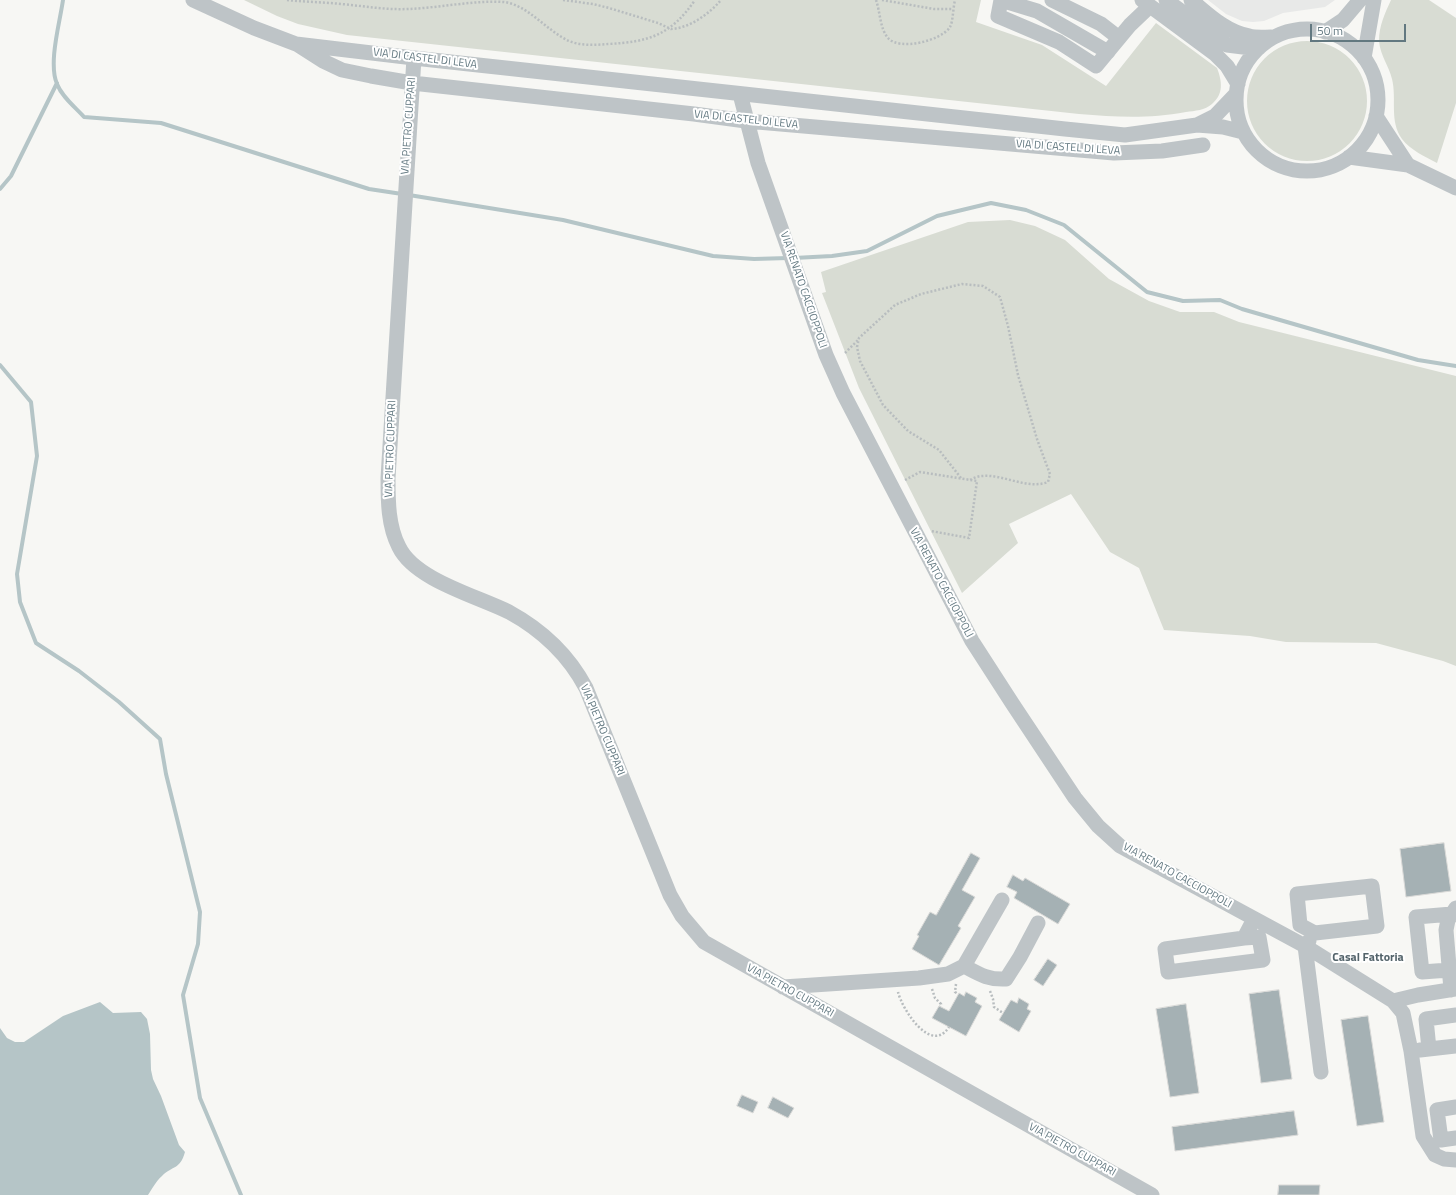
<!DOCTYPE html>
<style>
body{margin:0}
#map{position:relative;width:1456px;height:1195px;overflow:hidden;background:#f7f7f4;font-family:"Titillium Web",sans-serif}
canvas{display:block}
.scale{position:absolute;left:1310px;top:24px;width:96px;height:18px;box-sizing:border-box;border:2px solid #627880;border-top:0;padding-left:5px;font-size:12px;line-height:14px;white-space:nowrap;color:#627880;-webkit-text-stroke:3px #fff;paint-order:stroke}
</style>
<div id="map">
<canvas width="1456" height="1195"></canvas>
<div class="scale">50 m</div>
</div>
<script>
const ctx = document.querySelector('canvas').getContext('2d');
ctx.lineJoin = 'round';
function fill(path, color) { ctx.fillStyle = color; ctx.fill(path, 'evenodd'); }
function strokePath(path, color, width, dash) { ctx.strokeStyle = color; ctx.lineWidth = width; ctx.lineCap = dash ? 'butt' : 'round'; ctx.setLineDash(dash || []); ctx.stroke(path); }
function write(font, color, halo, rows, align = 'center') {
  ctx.font = font + ' "Titillium Web",sans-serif'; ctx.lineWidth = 4; ctx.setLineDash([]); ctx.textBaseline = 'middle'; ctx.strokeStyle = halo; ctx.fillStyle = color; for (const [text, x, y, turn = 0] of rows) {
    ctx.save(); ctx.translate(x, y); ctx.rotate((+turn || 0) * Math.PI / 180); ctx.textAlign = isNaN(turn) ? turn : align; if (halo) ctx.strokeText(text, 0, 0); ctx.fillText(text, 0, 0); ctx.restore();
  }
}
const built = new Path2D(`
 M 1208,0 L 1335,0 L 1325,7 L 1283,13 L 1264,21 L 1253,22 L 1242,21 L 1226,14 Z`);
const green = new Path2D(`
 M 244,0 L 981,0 L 976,22 L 1042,45 L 1106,86 L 1156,23 L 1217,68 C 1222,81 1224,94 1212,104 C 1205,110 1195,111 1186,112 C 1148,119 1116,117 1079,114 L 347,35 L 298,24 L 277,16 Z
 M 1391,0 L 1429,0 L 1456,18 L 1456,103 L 1437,163 C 1426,157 1410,150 1402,139 C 1389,121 1397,99 1392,79 C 1389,66 1380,55 1379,41 C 1379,26 1385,13 1391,0 Z
 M1247 101a60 60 0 1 1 120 0a60 60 0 1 1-120 0Z
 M 1010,220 L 1035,226 L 1065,240 L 1109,279 L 1149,301 L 1180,312 L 1214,312 L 1239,322 L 1456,376 L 1456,666 L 1443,661 L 1376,643 L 1286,642 L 1250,636 L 1164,630 L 1139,568 L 1110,552 L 1071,494 L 1009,524 L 1018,543 L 962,593 L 859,388 L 822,293 L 826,292 L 821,272 L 968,222 Z`);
const water = new Path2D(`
 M 100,1002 L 113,1013 L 141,1012 L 147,1019 L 150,1034 L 151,1070 L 153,1079 L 161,1096 L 179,1145 L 185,1152 C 180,1170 173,1165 162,1176 C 156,1181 152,1189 148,1195 L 0,1195 L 0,1028 L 7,1038 L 15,1042 L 24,1042 L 63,1016 Z`);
const stream = new Path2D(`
 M 63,0 C 60,22 48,63 57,84 C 62,97 75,107 84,117 L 161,123 L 369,189 L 402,194
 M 0,189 L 11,176 L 57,83
 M 409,195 L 563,220 L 713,256 L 754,259 L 788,258
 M 794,258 L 832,256 L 867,251 L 937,216 L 991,203 L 1026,210 L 1064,225 L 1147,292 L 1183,301 L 1220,300 L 1242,309 L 1418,360 L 1456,366
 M 0,365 L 31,402 L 37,456 L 17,574 L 20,602 L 36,643 L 79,671 L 119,702 L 160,739 L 166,774 L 200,912 L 198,944 L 183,995 L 200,1098 L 241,1195`);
const building = new Path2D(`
 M 1444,843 L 1451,891 L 1406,897 L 1400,849 Z
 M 971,853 L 980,858 L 962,890 L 975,897 L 958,926 L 961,928 L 939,965 L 912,949 L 919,936 L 917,935 L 930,912 L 936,915 Z
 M 1013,875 L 1023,881 L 1025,878 L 1070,904 L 1058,924 L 1014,898 L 1017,892 L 1007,887 Z
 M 1048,959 L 1057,965 L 1043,986 L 1034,980 Z
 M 1279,990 L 1292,1079 L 1261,1083 L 1249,994 Z
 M 966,992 L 977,998 L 975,1002 L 982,1006 L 966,1036 L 932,1018 L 939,1006 L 949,1011 L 959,993 L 964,996 Z
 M 1019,998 L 1029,1004 L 1027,1009 L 1031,1011 L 1019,1032 L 999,1020 L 1011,1000 L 1017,1003 Z
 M 1186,1004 L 1199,1093 L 1170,1097 L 1156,1009 Z
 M 1368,1016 L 1384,1122 L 1357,1126 L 1341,1020 Z
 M 742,1095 L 758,1102 L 753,1113 L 737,1106 Z
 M 773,1097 L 794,1108 L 788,1118 L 768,1108 Z
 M 1294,1111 L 1298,1135 L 1175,1151 L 1172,1127 Z
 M 1279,1185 L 1320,1185 L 1319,1195 L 1278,1195 Z`);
const path = new Path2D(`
 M 287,0 C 305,2 323,2 341,4 C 364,6 385,10 408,9 C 439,8 474,0 504,2 C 528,5 547,31 569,41 C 581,46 595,45 608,44 C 649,42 671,35 695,0
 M 563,0 L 593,4 L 609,8 L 658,23 L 671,29 C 690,28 709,14 721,0
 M 876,0 C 880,11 880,29 888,38 C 899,51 941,41 950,27 C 953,22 953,8 955,0
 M 882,0 L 934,9 L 952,9
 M 845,353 L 859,339
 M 961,478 L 939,450 L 908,431 L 883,405 L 860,361 L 857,347 L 859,338 L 895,305 L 921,294 L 962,284 L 983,286 L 1000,297 L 1008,326 L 1018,375 L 1037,439 L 1050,474 L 1048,482 C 1027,490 1004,474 982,476 C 978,476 974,478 970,480
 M 905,480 L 920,472 L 977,481 L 969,538 L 931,531
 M 956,984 L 955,992 L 958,994
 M 932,989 L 935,998 L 941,1004 L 940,1006
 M 990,991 L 993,999 L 994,1007 L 1003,1013
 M 898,992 C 902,1009 931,1055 949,1027`);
const minor = new Path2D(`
 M 193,0 L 254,28 L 296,44 L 414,58 L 1065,129 L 1125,135 L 1197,125 L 1223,127 L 1243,132
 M 1001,0 L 998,16 L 1059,42 L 1096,66 L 1130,25 L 1150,6
 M 1001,0 L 1037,11 L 1108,52
 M 1052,0 L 1101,24 L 1119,38
 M 1142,0 L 1215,54 L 1227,66 L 1238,84
 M 1166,0 L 1227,45 L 1243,47 L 1259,48
 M 1191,0 C 1208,14 1226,32 1249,36 C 1256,38 1264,37 1271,37
 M1236 100a71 71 0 1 1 142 0a71 71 0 1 1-142 0Z
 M 1325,32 L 1343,20 L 1360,0
 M 298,45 L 323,61 L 342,70 L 371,76 L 412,83 L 694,114 L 746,121 L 1114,153 L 1162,151 L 1203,145
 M 414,58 L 388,478 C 388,501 388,526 399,547 C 415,580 477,596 509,612 C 542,630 568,654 586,688 L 670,895 L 682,916 L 704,942 L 1152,1195
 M 1364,58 L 1374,0
 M 740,94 L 758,163 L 826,355 L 843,393 L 972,641 L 1012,703 L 1075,798 L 1098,826 L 1120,846 L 1305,946 L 1393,1001 L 1403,1013 L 1411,1051 L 1423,1136 L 1435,1155 L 1444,1159 L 1456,1160
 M 1376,116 L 1408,165
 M 1197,125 L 1215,116 L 1236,94
 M 1349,157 L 1408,165 L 1456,188
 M 1372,886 L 1377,926 L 1315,933 L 1300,925 L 1297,894 Z
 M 1244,938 L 1259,937 L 1263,960 L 1168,972 L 1165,949 L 1244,938 L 1254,919
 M 1309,941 L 1305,946 L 1321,1072
 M 964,966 C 979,974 988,980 1006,979 L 1020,957 L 1038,923
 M 1449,970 L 1422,972 L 1416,917 L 1452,914
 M 783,987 L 919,978 L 948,974 L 964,966 L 1002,900
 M 1451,990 L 1446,930 L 1448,920 L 1456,908
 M 1393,1001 L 1418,995 L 1456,989
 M 1429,1049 L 1426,1019 L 1456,1015
 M 1420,1050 L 1456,1046
 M 1456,1107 L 1437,1110 L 1441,1140 L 1456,1138`);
const streetNames = [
 ["VIA DI CASTEL DI LEVA",425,59,7],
 ["VIA DI CASTEL DI LEVA",746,120,6],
 ["VIA PIETRO CUPPARI",409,126,-86],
 ["VIA DI CASTEL DI LEVA",1068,148,4],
 ["VIA RENATO CACCIOPPOLI",803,290,71],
 ["VIA PIETRO CUPPARI",391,449,-88],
 ["VIA RENATO CACCIOPPOLI",941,583,62],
 ["VIA PIETRO CUPPARI",602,730,67],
 ["VIA RENATO CACCIOPPOLI",1177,876,29],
 ["VIA PIETRO CUPPARI",790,991,29],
 ["VIA PIETRO CUPPARI",1072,1150,29]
];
const neighbourhoodNames = [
 ["Casal Fattoria",1368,958]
];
fill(built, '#e8e9e8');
fill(green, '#d8dcd3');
fill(water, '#b5c5c7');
strokePath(stream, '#b5c5c7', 4);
fill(building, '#a5b1b4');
strokePath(building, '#d9d9d7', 1);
strokePath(path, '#b8bdbf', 2.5, [2, 2]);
strokePath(minor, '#bec4c7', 15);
write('11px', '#627880', '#fff', streetNames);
write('bold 12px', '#54646b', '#fff', neighbourhoodNames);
</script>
